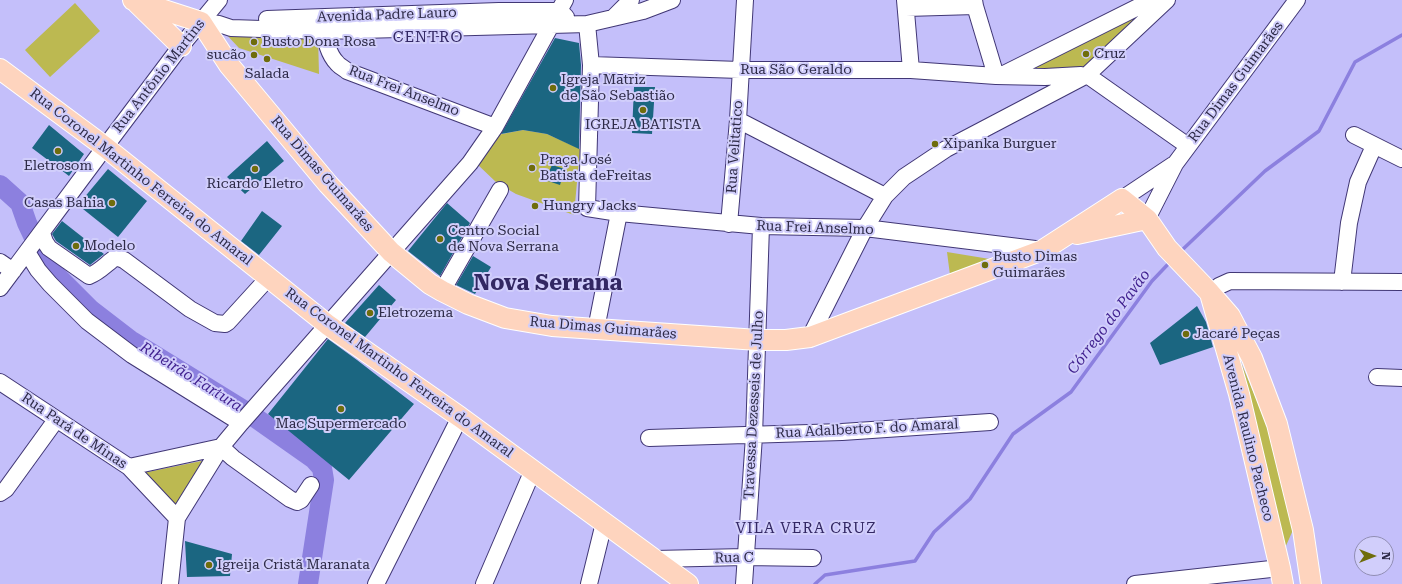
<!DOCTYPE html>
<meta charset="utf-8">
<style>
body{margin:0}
#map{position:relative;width:1402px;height:584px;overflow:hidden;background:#c4bffa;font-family:"Roboto Serif",serif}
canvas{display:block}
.north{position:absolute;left:1354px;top:536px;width:40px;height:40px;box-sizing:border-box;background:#d1cefb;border:1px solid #908db3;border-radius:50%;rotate:90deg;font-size:11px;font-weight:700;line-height:16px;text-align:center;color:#2e2b48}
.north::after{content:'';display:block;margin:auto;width:14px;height:18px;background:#6f6d0c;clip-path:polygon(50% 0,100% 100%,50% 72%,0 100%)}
</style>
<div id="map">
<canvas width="1402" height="584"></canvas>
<div class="north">N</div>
</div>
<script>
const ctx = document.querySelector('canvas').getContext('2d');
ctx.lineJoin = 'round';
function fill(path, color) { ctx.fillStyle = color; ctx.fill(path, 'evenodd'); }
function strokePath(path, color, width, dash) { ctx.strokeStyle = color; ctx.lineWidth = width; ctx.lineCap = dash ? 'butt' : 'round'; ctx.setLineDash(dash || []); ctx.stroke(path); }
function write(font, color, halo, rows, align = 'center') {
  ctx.font = font + ' "Roboto Serif",serif'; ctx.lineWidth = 4; ctx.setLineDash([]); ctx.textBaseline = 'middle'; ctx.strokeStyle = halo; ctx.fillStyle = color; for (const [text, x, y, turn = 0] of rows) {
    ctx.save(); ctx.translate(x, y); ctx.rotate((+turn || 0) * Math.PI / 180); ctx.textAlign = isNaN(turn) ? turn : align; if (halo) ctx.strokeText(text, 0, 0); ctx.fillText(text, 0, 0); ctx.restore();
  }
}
const green = new Path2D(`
 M 1166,0 L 1085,75 L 1005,75 Z
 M 75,3 L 100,31 L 50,77 L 25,50 Z
 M 224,32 L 318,36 L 319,74 L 239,48 Z
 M 523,130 L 547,134 L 580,149 L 574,215 L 516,194 L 497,183 L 477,164 L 497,135 Z
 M 947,252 L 1008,262 L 951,283 Z
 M 1224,321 L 1271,435 L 1293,530 L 1285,548 Z
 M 211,459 L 173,513 L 138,474 Z`);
const stream = new Path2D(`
 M 1180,252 L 1265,171 L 1319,131 L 1355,62 L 1402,35
 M 815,584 L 825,575 L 915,561 L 934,532 L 970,499 L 1013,434 L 1071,392 L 1152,281 L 1172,260`);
const river = new Path2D(`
 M 0,185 L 20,203 L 27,223 L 44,259 L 55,274 L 91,310 L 130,340 L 250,414 L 314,459 L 322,468 L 324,480 L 308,584`);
const building = new Path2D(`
 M 555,38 L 579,43 L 581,65 L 579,149 L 547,134 L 523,130 L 501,134 Z
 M 634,87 L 655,87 L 652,134 L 632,133 Z
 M 49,125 L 84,154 L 69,176 L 32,148 Z
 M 267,141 L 284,161 L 245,194 L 227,177 Z
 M 552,165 L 565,169 L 560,185 L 545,180 Z
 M 108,169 L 147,201 L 118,237 L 78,205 Z
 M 447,203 L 470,223 L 440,276 L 408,251 Z
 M 262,211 L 282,226 L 259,255 L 241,241 Z
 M 62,221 L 104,254 L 90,265 L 56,241 L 52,234 Z
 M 473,256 L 491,267 L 475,294 L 456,285 Z
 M 379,285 L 396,300 L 365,337 L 345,323 Z
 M 1197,306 L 1206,322 L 1213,347 L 1160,365 L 1150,343 Z
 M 328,339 L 357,360 L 414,404 L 349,480 L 268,414 Z
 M 185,541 L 232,554 L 230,576 L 187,577 Z`);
const minor = new Path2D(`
 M 905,0 L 911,70
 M 974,0 L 975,6 L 996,76
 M 906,8 L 975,6
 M 614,17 L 631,0
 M 267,19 L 499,11 L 560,11 L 566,17
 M 323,21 C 324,34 327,53 337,63 C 339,66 344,68 347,71 L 495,127
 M 201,22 L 219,24 L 231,28 L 323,31 L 551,25 L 587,24 L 643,11 L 672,0
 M 587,24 L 591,65 L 587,208 L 619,213 L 761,226 L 865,228 L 1043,250
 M 591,65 L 740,70 L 911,70 L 996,76 L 1045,77 L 1081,75
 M 1002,75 L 1152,0
 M 1087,75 L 1188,146
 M 738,120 L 885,196
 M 1354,135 L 1402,159
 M 1122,199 L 1173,165
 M 1147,219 L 1175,164 L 1297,0
 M 729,224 L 738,120 L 745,0
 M 42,233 L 45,242 L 49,248 L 89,276 C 100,272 107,263 116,257 L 124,260 L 190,309 L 215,323 L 225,324 L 228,322 L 269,277
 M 27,252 L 38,270 L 50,284 L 87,321 L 132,355 L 241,423
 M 0,262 L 13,271
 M 1342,282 L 1349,223 L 1358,182 L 1374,146
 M 0,288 L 105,147 L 181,46 L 219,0
 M 442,291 L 500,190
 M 1210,293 L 1219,286 L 1230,281 L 1402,282
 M 596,329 L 619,213
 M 810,337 L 865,228 L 885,196 L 904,177 L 946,149 L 1087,75 L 1167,0
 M 1377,377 L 1402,378
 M 0,382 L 129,467 L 177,518
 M 649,438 L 842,432 L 990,422
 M 221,447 L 233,458 L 290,499 L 297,502 L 301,500 L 311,485
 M 129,467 L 221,447
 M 0,493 L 6,489 L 56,420
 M 655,559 L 745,557 L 813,558
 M 170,584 L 177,518 L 221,447 L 241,423 L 470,163 L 495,127 L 565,0
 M 376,584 L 460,417
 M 484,584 L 533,470
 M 589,584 L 604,523
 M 744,584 L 754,436 L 761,226
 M 1135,584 L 1280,568`);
const major = new Path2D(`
 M 133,0 L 201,22 L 229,65 L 328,184 L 391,252 L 430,284 L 442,291 L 468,304 L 505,318 L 552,326 L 758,340 L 786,340 L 810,337 L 1043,250 L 1122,199 L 1147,219 L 1167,248 L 1210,293 L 1230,316 L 1252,358 L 1277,424 L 1303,530 L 1311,584
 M 137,3 L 181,46
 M 0,69 L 105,147 L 328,325 L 460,417 L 688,584
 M 1077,234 L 1147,219
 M 1211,297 L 1239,394 L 1280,568 L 1283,584`);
const markers = [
 [254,42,4,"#6f6d0c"],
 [1086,54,4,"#6f6d0c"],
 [254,55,4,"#6f6d0c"],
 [267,59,4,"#6f6d0c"],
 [553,88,4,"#6f6d0c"],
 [643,110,4,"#6f6d0c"],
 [935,144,4,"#6f6d0c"],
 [58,151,4,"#6f6d0c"],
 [532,168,4,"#6f6d0c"],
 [255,169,4,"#6f6d0c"],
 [112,203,4,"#6f6d0c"],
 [535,206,4,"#6f6d0c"],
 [440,239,4,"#6f6d0c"],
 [76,246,4,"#6f6d0c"],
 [985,265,4,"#6f6d0c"],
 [370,313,4,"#6f6d0c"],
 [1186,334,4,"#6f6d0c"],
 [341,409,4,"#6f6d0c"],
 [209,565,4,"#6f6d0c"]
];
const streetNames = [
 ["Avenida Padre Lauro",387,15,-2],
 ["Rua São Geraldo",796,70],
 ["Rua Antônio Martins",159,76,-52],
 ["Rua Dimas Guimarães",1236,82,-53],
 ["Rua Frei Anselmo",404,91,21],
 ["Rua Velitatico",735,147,-86],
 ["Rua Dimas Guimarães",322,174,49],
 ["Rua Coronel Martinho Ferreira do Amaral",141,177,38],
 ["Rua Frei Anselmo",815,228,2],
 ["Rua Dimas Guimarães",603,328,5],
 ["Rua Coronel Martinho Ferreira do Amaral",399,373,36],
 ["Travessa Dezesseis de Julho",754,405,-87],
 ["Rua Adalberto F. do Amaral",867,429,-3],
 ["Rua Pará de Minas",74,431,34],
 ["Avenida Raulino Pacheco",1248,438,76],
 ["Rua C",734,558,-1]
];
const poiNames = [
 ["Busto Dona Rosa",262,42],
 ["Cruz",1094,54],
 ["sucão",246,55,"right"],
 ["Salada",267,74,"center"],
 ["Igreja Matriz",561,80],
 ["de São Sebastião",561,96],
 ["IGREJA BATISTA",643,125,"center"],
 ["Xipanka Burguer",943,144],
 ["Praça José",540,160],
 ["Batista deFreitas",540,176],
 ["Eletrosom",58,166,"center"],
 ["Ricardo Eletro",255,184,"center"],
 ["Casas Bahia",104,203,"right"],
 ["Hungry Jacks",543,206],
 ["Centro Social",448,231],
 ["de Nova Serrana",448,247],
 ["Modelo",84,246],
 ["Busto Dimas",993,257],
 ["Guimarães",993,273],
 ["Eletrozema",378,313],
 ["Jacaré Peças",1194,334],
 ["Mac Supermercado",341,424,"center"],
 ["Igreija Cristã Maranata",217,565]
];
const neighbourhoodNames = [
 ["CENTRO",428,38],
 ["VILA VERA CRUZ",806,529]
];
const waterNames = [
 ["Córrego do Pavão",1109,322,-53],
 ["Ribeirão Fartura",191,377,32]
];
const townNames = [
 ["Nova Serrana",548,284]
];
fill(green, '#bcb951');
strokePath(stream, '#8c80df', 3.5);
strokePath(river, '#8c80df', 20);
fill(building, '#1b6681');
strokePath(minor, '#413775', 18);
strokePath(major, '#fff', 22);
strokePath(minor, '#fff', 16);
strokePath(major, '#fed4be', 20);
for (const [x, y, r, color] of markers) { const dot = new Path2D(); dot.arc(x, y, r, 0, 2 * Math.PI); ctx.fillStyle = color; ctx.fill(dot); strokePath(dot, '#d1cefb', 1.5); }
write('14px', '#2e2b48', '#d1cefb', streetNames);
write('14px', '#2e2b48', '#d1cefb', poiNames, 'left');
ctx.letterSpacing = '1px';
write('15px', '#322763', '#d1cefb', neighbourhoodNames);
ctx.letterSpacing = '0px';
write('italic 15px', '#3f1f8e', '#d1cefb', waterNames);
write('bold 22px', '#322763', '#d1cefb', townNames);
</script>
